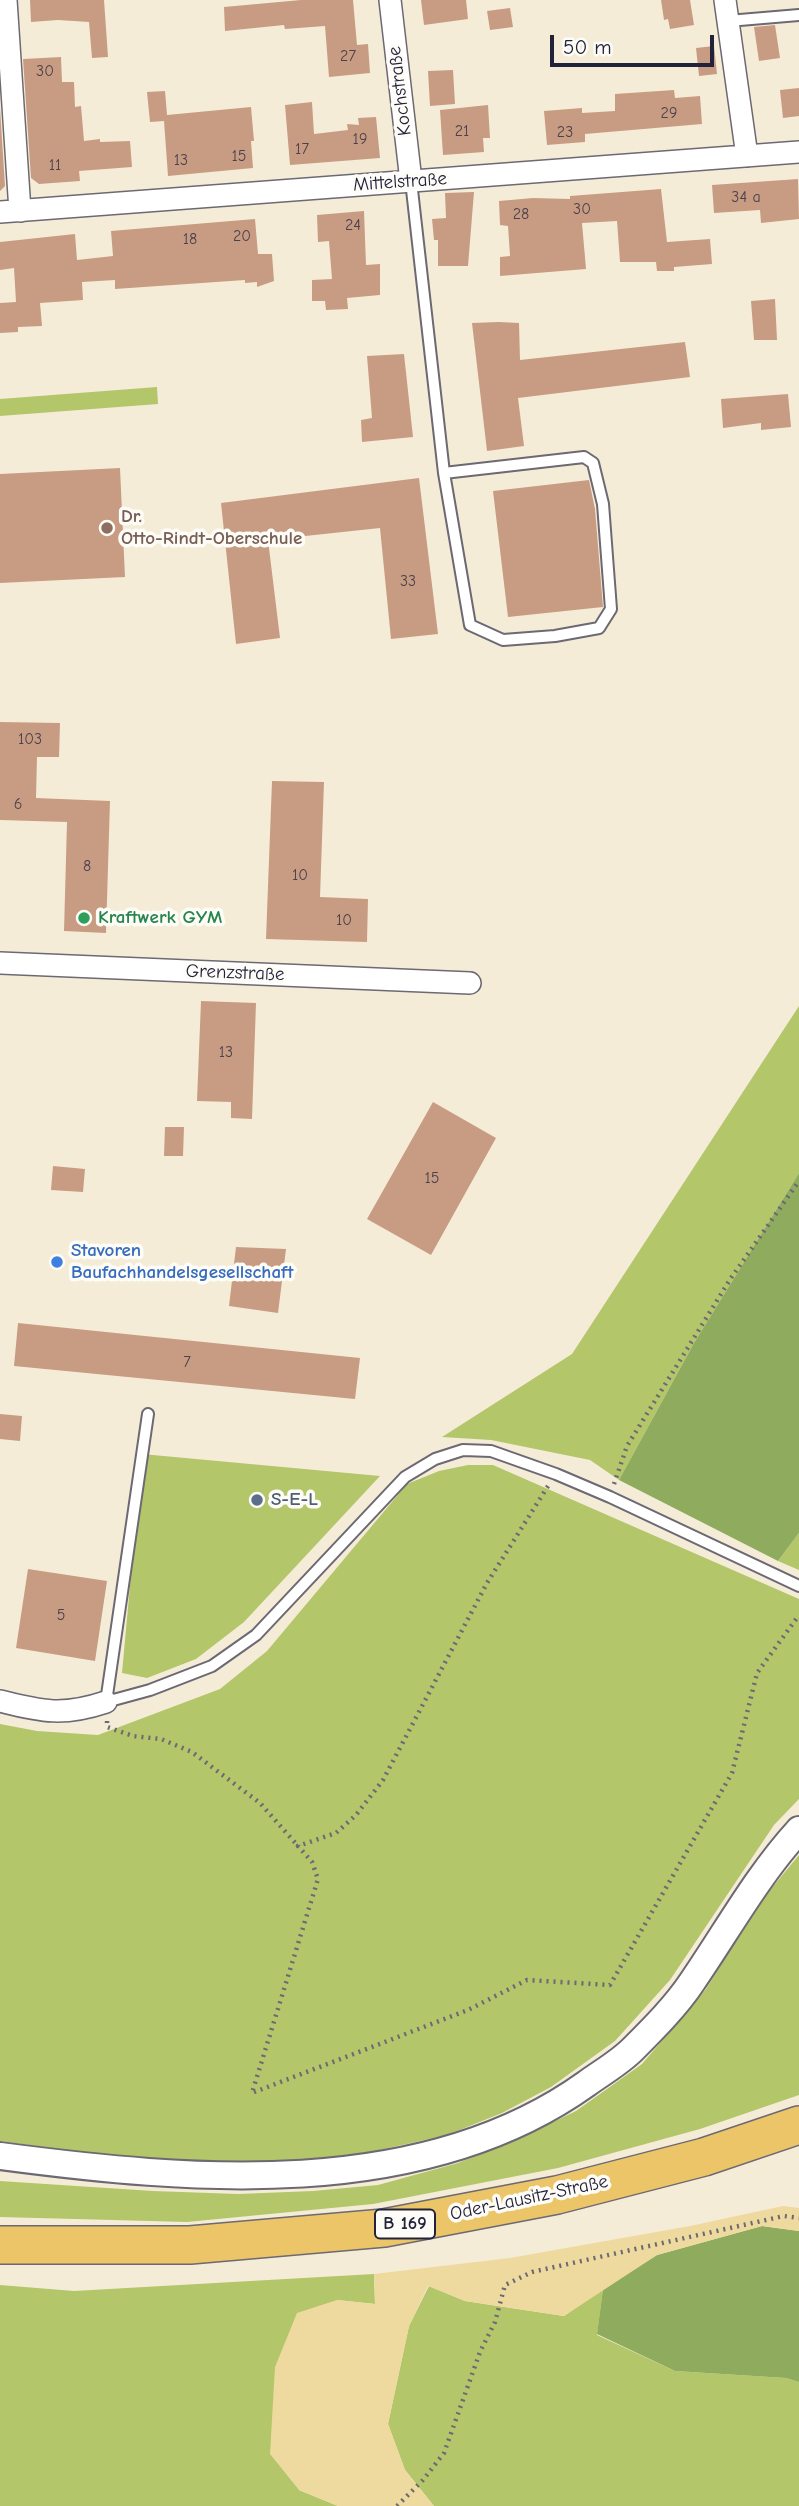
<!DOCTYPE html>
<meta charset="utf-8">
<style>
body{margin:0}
#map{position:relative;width:799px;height:2506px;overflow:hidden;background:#f5ecd8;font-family:"Comic Neue",sans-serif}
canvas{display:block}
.scale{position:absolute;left:550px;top:35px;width:164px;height:32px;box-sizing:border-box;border:4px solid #22223b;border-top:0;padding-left:9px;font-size:21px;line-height:24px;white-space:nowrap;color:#22223b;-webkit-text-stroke:5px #fdfcf7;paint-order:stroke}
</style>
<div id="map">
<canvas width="799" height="2506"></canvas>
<div class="scale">50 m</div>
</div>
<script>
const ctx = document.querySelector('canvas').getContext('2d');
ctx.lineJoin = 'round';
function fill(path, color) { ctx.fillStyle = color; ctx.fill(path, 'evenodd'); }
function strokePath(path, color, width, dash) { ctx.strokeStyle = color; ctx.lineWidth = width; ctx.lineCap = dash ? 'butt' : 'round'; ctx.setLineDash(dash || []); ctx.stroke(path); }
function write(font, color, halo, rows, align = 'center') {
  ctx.font = font + ' "Comic Neue",sans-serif'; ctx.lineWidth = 7; ctx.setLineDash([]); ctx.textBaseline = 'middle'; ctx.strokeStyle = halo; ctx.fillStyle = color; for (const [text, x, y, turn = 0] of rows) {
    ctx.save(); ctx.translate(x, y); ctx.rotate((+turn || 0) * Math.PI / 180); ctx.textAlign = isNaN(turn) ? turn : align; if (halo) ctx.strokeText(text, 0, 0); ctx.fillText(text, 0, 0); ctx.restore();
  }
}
const green = new Path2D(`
 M 157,387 L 158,404 L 0,416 L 0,399 Z
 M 799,1006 L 799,1173 L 694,1343 L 619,1480 L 590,1460 L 491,1440 L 442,1437 L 572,1354 Z
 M 142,1454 L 380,1476 L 244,1622 L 196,1659 L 147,1678 L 122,1673 Z
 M 468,1465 L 493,1465 L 799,1599 L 799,1799 L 774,1825 L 670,1980 L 615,2041 L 551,2087 L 502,2113 L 447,2135 L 353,2156 L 289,2164 L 139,2160 L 0,2141 L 0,1724 L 37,1731 L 98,1735 L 220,1689 L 267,1651 L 407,1484 L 439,1471 Z
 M 799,1533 L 799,1570 L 778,1561 Z
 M 799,1855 L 799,2095 L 700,2129 L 558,2168 L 373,2204 L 187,2222 L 0,2217 L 0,2181 L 153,2191 L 238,2194 L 313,2191 L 378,2185 L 458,2163 L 518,2139 L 576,2111 L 642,2064 L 706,1989 L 761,1901 Z
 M 374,2274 L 375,2304 L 337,2300 L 299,2490 L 338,2506 L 0,2506 L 0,2285 L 74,2291 Z
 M 429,2286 L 465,2301 L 564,2316 L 603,2289 L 597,2335 L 675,2371 L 786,2378 L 799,2382 L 799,2506 L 434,2506 L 405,2470 L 388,2424 L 409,2326 Z`);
const forest = new Path2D(`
 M 799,1173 L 799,1533 L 778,1561 L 619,1480 L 694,1343 Z
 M 762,2226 L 799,2231 L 799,2382 L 786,2378 L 675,2371 L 597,2334 L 603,2289 L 657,2255 Z`);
const sand = new Path2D(`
 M 783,2206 L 799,2208 L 799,2231 L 762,2226 L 657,2255 L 564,2316 L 465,2301 L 428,2286 L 409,2326 L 388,2424 L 405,2470 L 434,2506 L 338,2506 L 299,2490 L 270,2454 L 275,2367 L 297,2313 L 337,2300 L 375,2304 L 374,2274 L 510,2258 L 690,2226 Z`);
const building = new Path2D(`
 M 30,0 L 104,0 L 108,57 L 92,58 L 89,22 L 58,20 L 31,22 Z
 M 301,0 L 353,0 L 357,45 L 368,44 L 370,73 L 329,77 L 325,26 L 285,29 L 284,25 L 225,31 L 224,7 Z
 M 421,0 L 466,0 L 468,19 L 424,25 Z
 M 661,0 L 690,0 L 694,25 L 670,29 L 668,19 L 664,20 Z
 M 510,8 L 513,27 L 490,30 L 487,11 Z
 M 775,25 L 780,58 L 759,61 L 754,27 Z
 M 714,46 L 717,74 L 699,76 L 696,48 Z
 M 61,57 L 62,82 L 74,82 L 75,107 L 81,106 L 84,141 L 100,139 L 100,142 L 130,141 L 132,167 L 79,171 L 80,181 L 39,184 L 31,178 L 23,59 Z
 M 453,70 L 455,104 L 430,106 L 428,71 Z
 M 799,88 L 799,116 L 783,118 L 780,90 Z
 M 674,90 L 675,98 L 700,96 L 702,124 L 585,134 L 585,142 L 547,145 L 544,111 L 582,108 L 582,113 L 615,111 L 615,94 Z
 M 165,91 L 167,115 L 251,107 L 254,141 L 251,141 L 253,168 L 168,176 L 164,121 L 150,122 L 147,92 Z
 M 312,102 L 314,134 L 348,130 L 347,124 L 359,125 L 358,118 L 376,117 L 380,158 L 290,165 L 285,105 Z
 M 488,105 L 490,138 L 483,138 L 484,152 L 443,155 L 440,110 Z
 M 0,108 L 5,186 L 0,191 Z
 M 798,179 L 799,219 L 761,223 L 760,210 L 714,213 L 712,185 Z
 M 661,189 L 667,242 L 710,239 L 712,264 L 674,267 L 674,271 L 657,271 L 656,262 L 620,262 L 617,221 L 582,223 L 586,269 L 500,276 L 500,257 L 510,256 L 508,226 L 500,225 L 499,201 L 533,198 L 570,199 L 570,196 Z
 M 474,192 L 468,266 L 438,266 L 438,240 L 434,240 L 432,219 L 446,218 L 445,193 Z
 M 364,211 L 366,265 L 380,264 L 380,295 L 347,298 L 348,309 L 326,310 L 325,301 L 312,301 L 312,280 L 332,279 L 329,241 L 318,242 L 317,215 Z
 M 255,219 L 258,254 L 272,254 L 274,281 L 257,287 L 257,282 L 245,283 L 245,280 L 115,289 L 115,280 L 82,282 L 83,300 L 40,303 L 42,326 L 18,327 L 18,332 L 0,333 L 0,303 L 16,302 L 14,268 L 0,270 L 0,242 L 75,234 L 77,260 L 113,256 L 111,231 Z
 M 775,299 L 777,340 L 754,340 L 751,301 Z
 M 499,322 L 519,323 L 520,360 L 685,342 L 690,377 L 518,398 L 524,446 L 487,451 L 472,323 Z
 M 404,354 L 413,437 L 362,442 L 361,420 L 372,418 L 367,356 Z
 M 788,394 L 791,427 L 761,430 L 761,423 L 723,428 L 721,399 Z
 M 120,468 L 125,577 L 0,583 L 0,474 Z
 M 419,478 L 438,634 L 391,639 L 380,528 L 268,540 L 280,638 L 236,644 L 221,503 Z
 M 589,480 L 595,509 L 603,607 L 508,617 L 493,491 Z
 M 0,722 L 60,723 L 59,757 L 37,757 L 36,798 L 110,801 L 106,933 L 64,931 L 67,822 L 0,820 Z
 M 272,781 L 324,782 L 320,897 L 368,899 L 367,942 L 266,939 Z
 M 201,1001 L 256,1003 L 252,1119 L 231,1118 L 231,1102 L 197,1101 Z
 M 433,1102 L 496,1138 L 431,1255 L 367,1219 Z
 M 165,1127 L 184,1127 L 183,1156 L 164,1156 Z
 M 53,1166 L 85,1169 L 83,1192 L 51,1190 Z
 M 236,1247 L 286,1249 L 278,1313 L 229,1306 Z
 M 18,1323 L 360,1358 L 355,1399 L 14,1366 Z
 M 0,1414 L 22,1416 L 20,1441 L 0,1439 Z
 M 28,1569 L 107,1581 L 95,1661 L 16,1648 Z`);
const path = new Path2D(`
 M 614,1484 L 627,1446 L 731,1278 L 799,1181
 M 548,1486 L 487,1583 L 383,1780 L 356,1815 L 336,1833 L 298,1846 L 312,1862 L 318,1879 L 252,2093 L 468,2010 L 527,1980 L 610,1985 L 732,1773 L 757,1673 L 799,1615
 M 107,1721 L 107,1727 L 133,1736 L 161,1739 L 192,1752 L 260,1803 L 298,1846
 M 397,2506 L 423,2480 L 444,2453 L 480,2352 L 495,2322 L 505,2285 L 532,2272 L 784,2216 L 799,2218`);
const service = new Path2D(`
 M 728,21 L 799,15
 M 411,181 L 444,473 L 470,625 L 503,640 L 555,636 L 599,628 L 611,609 L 603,504 L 593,463 L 584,457 L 444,473
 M 148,1414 L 106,1702 L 150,1690 L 212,1666 L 256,1635 L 405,1477 L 435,1459 L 463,1450 L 491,1451 L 556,1474 L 610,1497 L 799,1586`);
const minor = new Path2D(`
 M 6,0 L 20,211
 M 390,0 L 411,181
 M 725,0 L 747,156
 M 0,212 L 799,152
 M 0,963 L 470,983
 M 0,1701 C 43,1712 64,1716 106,1702`);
const tertiary = new Path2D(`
 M 0,2156 C 190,2181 421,2202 586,2084 C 601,2073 619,2063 633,2049 C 653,2029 676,2006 692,1982 C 727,1931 757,1876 799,1830`);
const trunk = new Path2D(`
 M 0,2245 L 190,2245 L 384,2228 L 557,2195 L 704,2157 L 799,2125`);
const markers = [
 [107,528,7,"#8d6e63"],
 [84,918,7,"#2e9e5b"],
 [57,1262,7,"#3f7fe0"],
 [257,1500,7,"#5c6f8a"]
];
const numberNames = [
 ["27",348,56],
 ["30",45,71],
 ["29",669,113],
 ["21",462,131],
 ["23",565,132],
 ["19",360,139],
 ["17",302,149],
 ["15",239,156],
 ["13",181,160],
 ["11",55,165],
 ["34 a",746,197],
 ["30",582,209],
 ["28",521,214],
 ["24",353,225],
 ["20",242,236],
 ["18",190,239],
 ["33",408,581],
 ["103",30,739],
 ["6",18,804],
 ["8",87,866],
 ["10",300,875],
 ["10",344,920],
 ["13",226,1052],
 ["15",432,1178],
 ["7",187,1362],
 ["5",61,1615]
];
const shields = [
 [405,2224,60]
];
const shieldNames = [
 ["B 169",405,2224]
];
const streetNames = [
 ["Kochstraße",400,91,-97],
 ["Mittelstraße",400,182,-4],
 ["Grenzstraße",235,973,2],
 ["Oder-Lausitz-Straße",529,2198,-12]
];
const educationNames = [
 ["Dr.",121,517],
 ["Otto-Rindt-Oberschule",121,539]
];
const leisureNames = [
 ["Kraftwerk GYM",98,918]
];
const shopNames = [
 ["Stavoren",71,1251],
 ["Baufachhandelsgesellschaft",71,1273]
];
const serviceNames = [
 ["S-E-L",271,1500]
];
fill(green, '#b3c66a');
fill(forest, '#8eab5e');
fill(sand, '#eeda9e');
fill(building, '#c89c82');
strokePath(service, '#6c6972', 14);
strokePath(minor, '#6c6972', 24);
strokePath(tertiary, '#6c6972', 30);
strokePath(trunk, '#6c6972', 40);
strokePath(path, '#6c6972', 4.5, [2, 5]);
strokePath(service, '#fff', 10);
strokePath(minor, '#fff', 21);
strokePath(tertiary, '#fff', 26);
strokePath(trunk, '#ecc569', 37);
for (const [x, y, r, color] of markers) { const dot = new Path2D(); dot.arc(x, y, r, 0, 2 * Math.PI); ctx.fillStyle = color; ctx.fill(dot); strokePath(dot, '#fdfcf7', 2.5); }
write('16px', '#4c404d', null, numberNames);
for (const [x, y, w] of shields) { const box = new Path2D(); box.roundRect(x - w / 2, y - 14.5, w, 29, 5); ctx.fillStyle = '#fdfcf7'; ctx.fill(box); strokePath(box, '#22223b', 2); }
write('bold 18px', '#22223b', null, shieldNames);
write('19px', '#22223b', '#fdfcf7', streetNames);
write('bold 19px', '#785e54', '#fdfcf7', educationNames, 'left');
write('bold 19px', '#27864d', '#fdfcf7', leisureNames, 'left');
write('bold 19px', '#366cbe', '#fdfcf7', shopNames, 'left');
write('bold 19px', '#4e5e75', '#fdfcf7', serviceNames, 'left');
</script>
